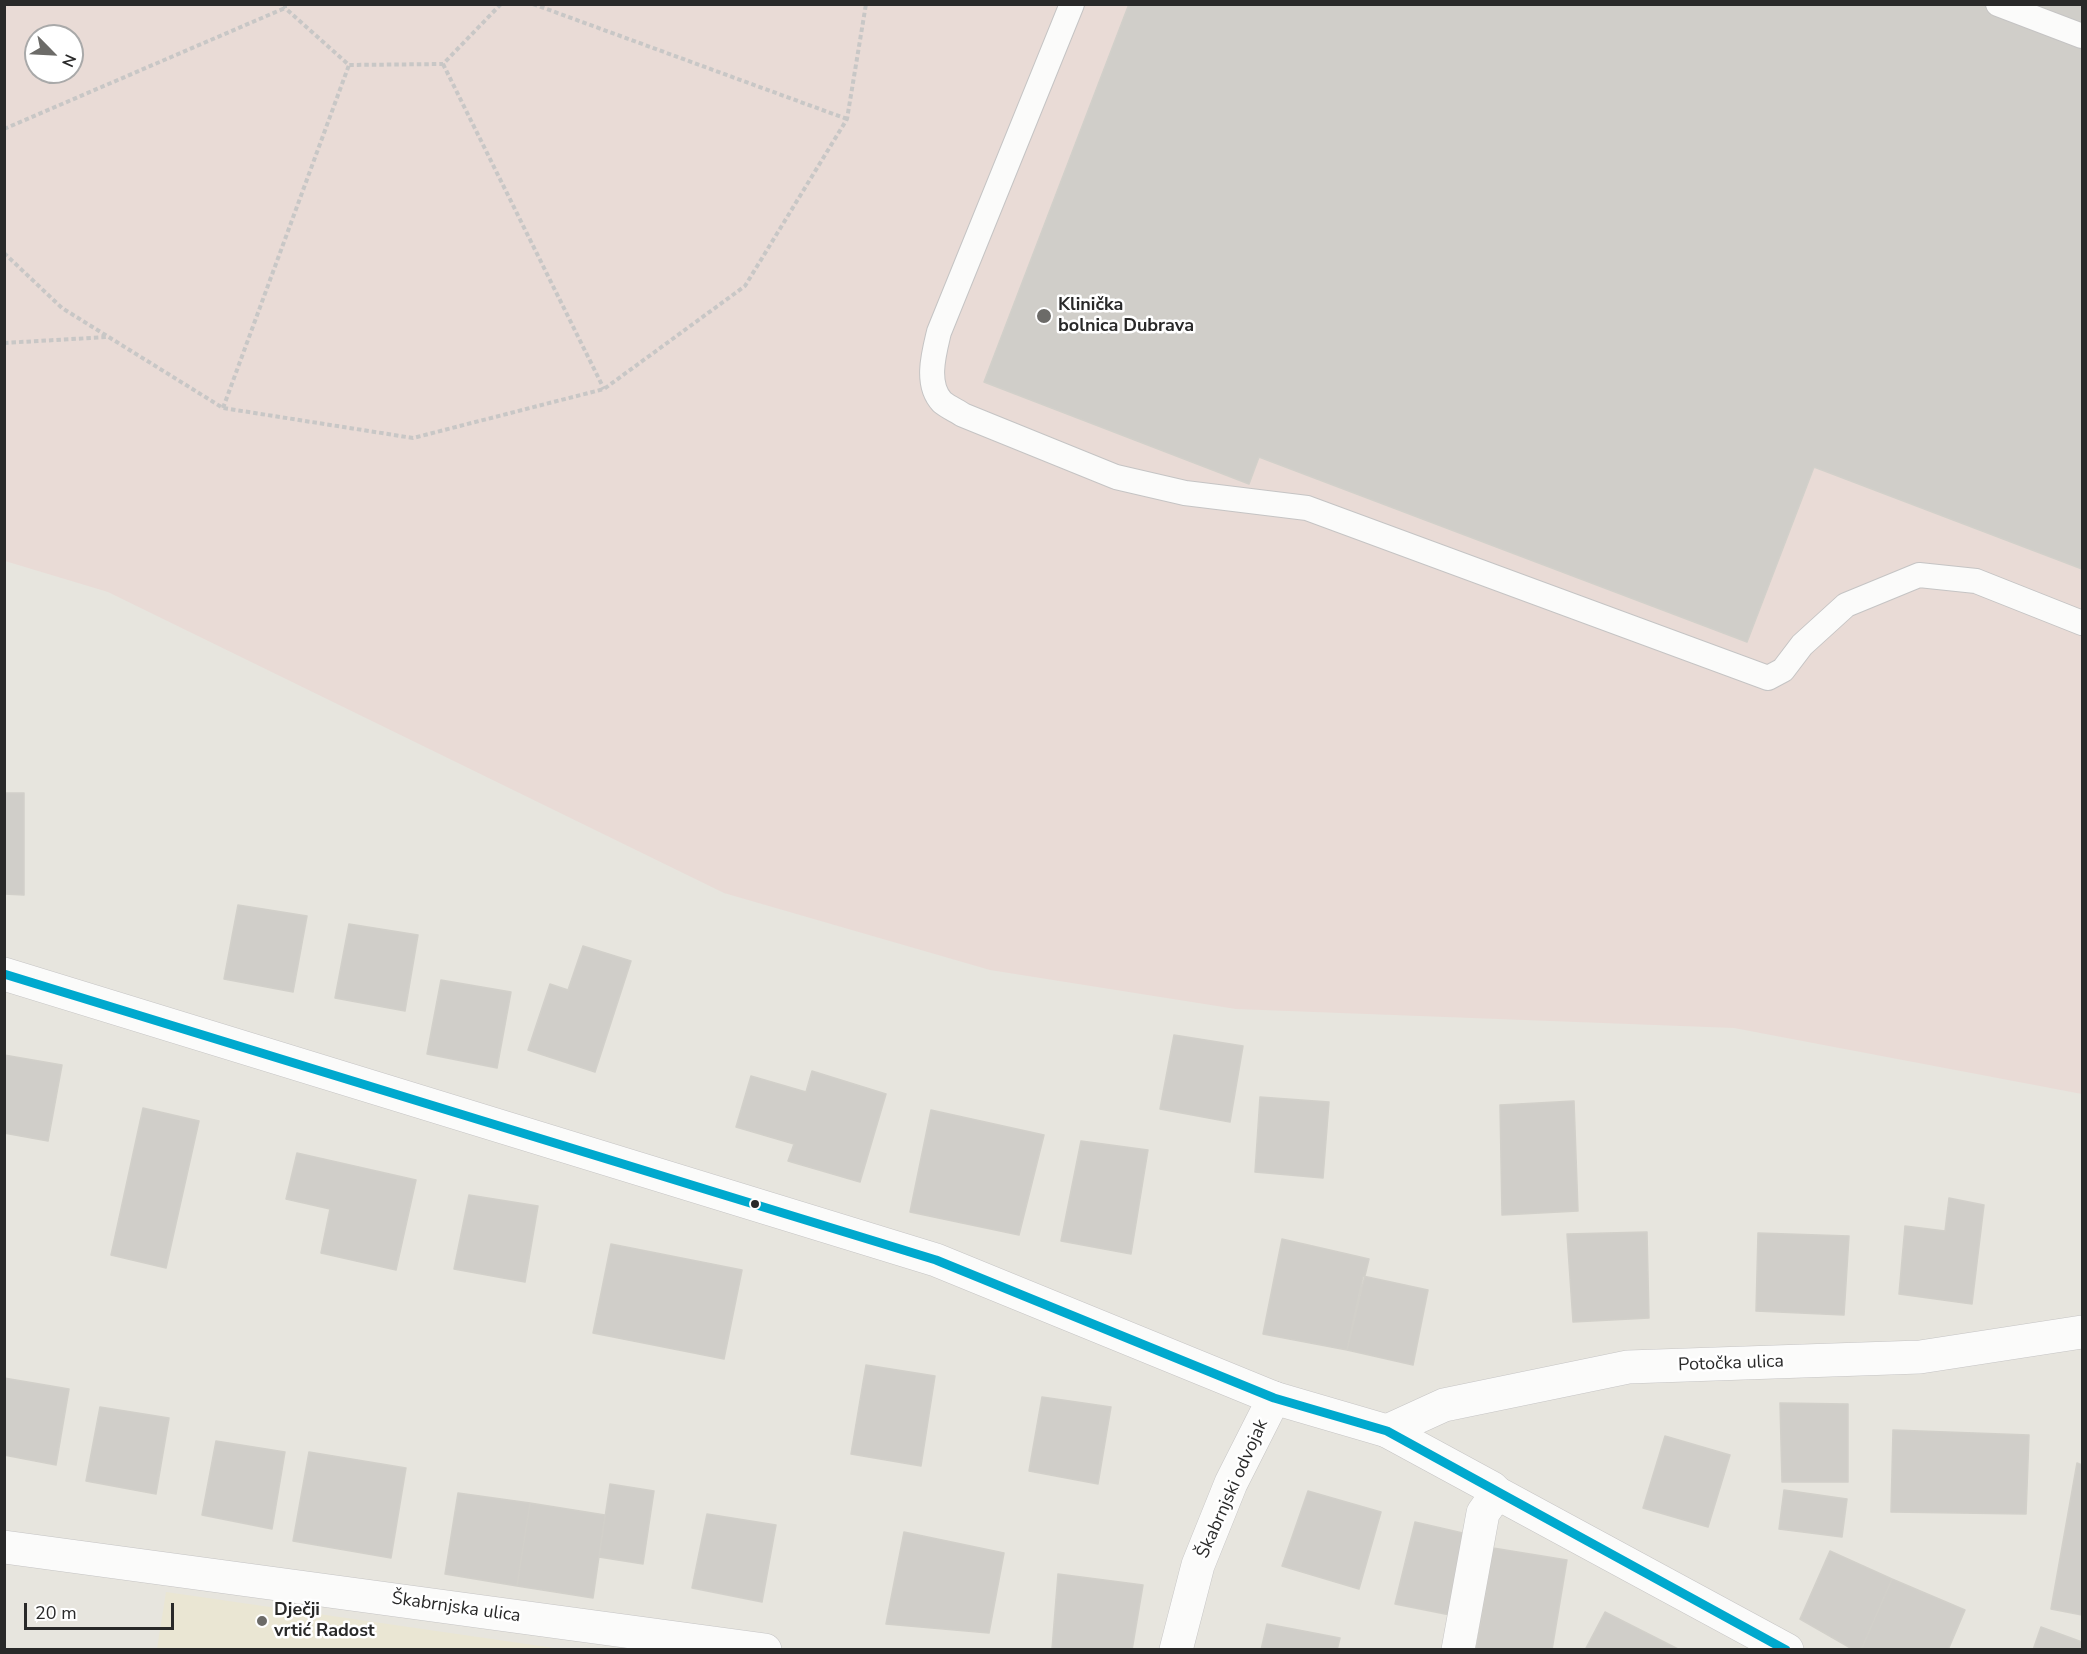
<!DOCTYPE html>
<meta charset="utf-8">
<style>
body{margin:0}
#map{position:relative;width:2087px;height:1654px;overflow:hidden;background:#e7e5de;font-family:"Nunito Sans",sans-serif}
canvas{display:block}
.frame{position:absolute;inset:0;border:6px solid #292929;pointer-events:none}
.north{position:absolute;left:24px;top:24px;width:60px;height:60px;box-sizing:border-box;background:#fff;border:2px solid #a9a9a9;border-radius:50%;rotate:114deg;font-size:16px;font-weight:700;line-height:24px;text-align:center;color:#292929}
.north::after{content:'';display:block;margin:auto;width:21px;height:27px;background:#6c6b68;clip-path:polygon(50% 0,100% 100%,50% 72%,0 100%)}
.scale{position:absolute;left:24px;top:1603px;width:150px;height:27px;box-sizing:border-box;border:3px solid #292929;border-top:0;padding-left:8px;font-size:18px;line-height:21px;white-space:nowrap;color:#292929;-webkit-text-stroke:4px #fff;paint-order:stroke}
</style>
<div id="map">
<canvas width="2087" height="1654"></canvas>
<div class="frame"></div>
<div class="north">N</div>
<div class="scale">20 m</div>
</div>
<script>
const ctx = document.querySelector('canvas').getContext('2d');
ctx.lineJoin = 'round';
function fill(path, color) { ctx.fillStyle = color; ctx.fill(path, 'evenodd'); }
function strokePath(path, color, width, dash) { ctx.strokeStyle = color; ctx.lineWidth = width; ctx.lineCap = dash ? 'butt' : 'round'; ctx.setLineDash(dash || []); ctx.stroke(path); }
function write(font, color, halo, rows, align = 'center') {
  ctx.font = font + ' "Nunito Sans",sans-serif'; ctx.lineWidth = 5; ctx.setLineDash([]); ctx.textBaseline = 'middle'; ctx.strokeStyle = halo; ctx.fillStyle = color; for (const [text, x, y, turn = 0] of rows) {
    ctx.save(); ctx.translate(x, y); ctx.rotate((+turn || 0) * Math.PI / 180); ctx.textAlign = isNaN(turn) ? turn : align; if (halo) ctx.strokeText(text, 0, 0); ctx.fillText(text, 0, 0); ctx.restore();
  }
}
const education = new Path2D(`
 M 166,1592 L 561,1649 L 157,1649 Z`);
const medical = new Path2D(`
 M 4,5 L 2082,5 L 2082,1094 L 1734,1028 L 1236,1009 L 990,970 L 724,893 L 108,592 L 5,561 ZM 36,36 L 72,36 L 72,72 L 36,72 Z`);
const building = new Path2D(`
 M 1129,4 L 2082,4 L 2082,569 L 1814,467 L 1747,642 L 1259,457 L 1249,484 L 984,382 Z
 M 4,793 L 24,793 L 24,895 L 4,894 Z
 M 238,905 L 307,916 L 293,992 L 224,979 Z
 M 349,924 L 418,935 L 405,1011 L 335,998 Z
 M 583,946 L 631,961 L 595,1072 L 528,1050 L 550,984 L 568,990 Z
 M 441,980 L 511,992 L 497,1068 L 427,1054 Z
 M 1174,1035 L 1243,1046 L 1230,1122 L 1160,1109 Z
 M 4,1055 L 62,1065 L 48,1141 L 4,1133 Z
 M 812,1071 L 886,1094 L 860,1182 L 788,1161 L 794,1144 L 736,1127 L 751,1076 L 806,1092 Z
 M 1260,1097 L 1329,1102 L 1323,1178 L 1255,1172 Z
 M 1574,1101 L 1578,1211 L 1502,1215 L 1500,1105 Z
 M 143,1108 L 199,1121 L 166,1268 L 111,1255 Z
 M 931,1110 L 1044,1135 L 1019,1235 L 910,1212 Z
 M 1081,1141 L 1148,1150 L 1131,1254 L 1061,1241 Z
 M 297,1153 L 416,1180 L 396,1270 L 321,1253 L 330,1209 L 286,1199 Z
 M 469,1195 L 538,1206 L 525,1282 L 454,1269 Z
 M 1949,1198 L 1984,1205 L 1972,1304 L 1899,1294 L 1905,1226 L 1945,1231 Z
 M 1647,1232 L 1649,1318 L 1573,1322 L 1567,1234 Z
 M 1758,1233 L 1849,1236 L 1844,1315 L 1756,1311 Z
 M 1282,1239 L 1369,1259 L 1347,1350 L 1263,1334 Z
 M 611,1244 L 742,1270 L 724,1359 L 593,1333 Z
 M 1363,1276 L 1428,1290 L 1413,1365 L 1347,1350 Z
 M 866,1365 L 935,1376 L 921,1466 L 851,1454 Z
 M 4,1378 L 69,1389 L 56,1465 L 4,1455 Z
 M 1042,1397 L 1111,1407 L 1098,1484 L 1029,1471 Z
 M 1780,1403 L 1848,1404 L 1848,1482 L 1782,1482 Z
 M 100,1407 L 169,1418 L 156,1494 L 86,1481 Z
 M 1893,1430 L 2029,1435 L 2026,1514 L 1891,1512 Z
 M 1665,1436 L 1730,1455 L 1708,1527 L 1643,1508 Z
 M 216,1441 L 285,1452 L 272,1529 L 202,1515 Z
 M 309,1452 L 406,1468 L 391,1558 L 293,1541 Z
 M 2077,1463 L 2082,1465 L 2082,1615 L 2051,1609 Z
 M 610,1484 L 654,1491 L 643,1564 L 599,1557 Z
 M 1784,1490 L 1847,1499 L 1842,1537 L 1779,1529 Z
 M 1308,1491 L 1381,1512 L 1359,1589 L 1282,1566 Z
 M 458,1493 L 530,1503 L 517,1586 L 445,1574 Z
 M 530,1503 L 605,1515 L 593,1598 L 517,1586 Z
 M 707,1514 L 776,1525 L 762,1602 L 692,1588 Z
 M 1415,1522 L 1467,1534 L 1450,1615 L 1395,1604 Z
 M 904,1532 L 1004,1553 L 989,1633 L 886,1624 Z
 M 1493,1548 L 1567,1560 L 1552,1650 L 1476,1650 Z
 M 1830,1551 L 1892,1579 L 1861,1650 L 1854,1650 L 1800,1619 Z
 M 1058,1574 L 1143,1585 L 1132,1650 L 1052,1649 Z
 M 1892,1579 L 1965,1610 L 1948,1650 L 1861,1650 Z
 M 1605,1612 L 1680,1650 L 1585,1650 Z
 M 1267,1624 L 1340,1638 L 1337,1650 L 1261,1650 Z
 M 2041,1627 L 2082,1642 L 2082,1650 L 2033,1650 Z`);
const path = new Path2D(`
 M 285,4 L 285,8 L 349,65 L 443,64 L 501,4
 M 533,4 L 847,119
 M 443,64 L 604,389
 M 4,129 L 285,8
 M 4,253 L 62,308 L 223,408 L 413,438 L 604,389 L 745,286 L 847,119 L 866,4
 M 4,343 L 107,337
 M 223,408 L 349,65`);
const lane = new Path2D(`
 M 1072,4 L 939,332 C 934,353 925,384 942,402 C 948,407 957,411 963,415 L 1116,477 L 1185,493 L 1307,508 L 1768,678 L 1783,670 L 1802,645 L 1846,605 L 1919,575 L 1976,581 L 2082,623
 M 1998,4 L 2082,36`);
const street = new Path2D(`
 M 1387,1431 L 1444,1405 L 1628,1367 L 1920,1357 L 2082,1332
 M 4,1547 L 765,1650
 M 1176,1650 L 1198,1565 L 1231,1483 L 1274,1398
 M 1458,1650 L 1483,1513 L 1497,1493`);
const secondary = new Path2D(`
 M 4,974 L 936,1260 L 1274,1398 L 1387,1431 L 1492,1488 L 1497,1493 L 1787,1650`);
const bus1 = new Path2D(`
 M 4,974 L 936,1260 L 1274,1398 L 1387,1431 L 1786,1650`);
const markers = [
 [1044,316,8,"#6c6b68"],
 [755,1204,5,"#292929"],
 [262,1621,6,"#6c6b68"]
];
const poiNames = [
 ["Klinička",1058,306],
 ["bolnica Dubrava",1058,327],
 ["Dječji",274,1611],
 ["vrtić Radost",274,1632]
];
const streetNames = [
 ["Potočka ulica",1731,1364,-2],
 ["Škabrnjski odvojak",1233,1489,-66],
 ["Škabrnjska ulica",456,1608,8]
];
fill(education, '#eae6d3');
fill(medical, '#e9dbd6');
fill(building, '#d0cec9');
strokePath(building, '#d2d0ca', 1.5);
strokePath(lane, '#c5c4c4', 26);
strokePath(street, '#c5c4c4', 34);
strokePath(secondary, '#c5c4c4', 34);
strokePath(path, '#c8c7c6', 4, [4.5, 3]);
strokePath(lane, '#fbfbfa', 24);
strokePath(street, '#fbfbfa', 33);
strokePath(secondary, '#fbfbfa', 33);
strokePath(bus1, '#00a9ce', 9);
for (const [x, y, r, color] of markers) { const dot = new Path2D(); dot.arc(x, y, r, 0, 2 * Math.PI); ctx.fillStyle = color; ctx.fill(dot); strokePath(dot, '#fff', 2); }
write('bold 18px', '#292929', '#fff', poiNames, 'left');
write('18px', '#292929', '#fff', streetNames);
</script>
